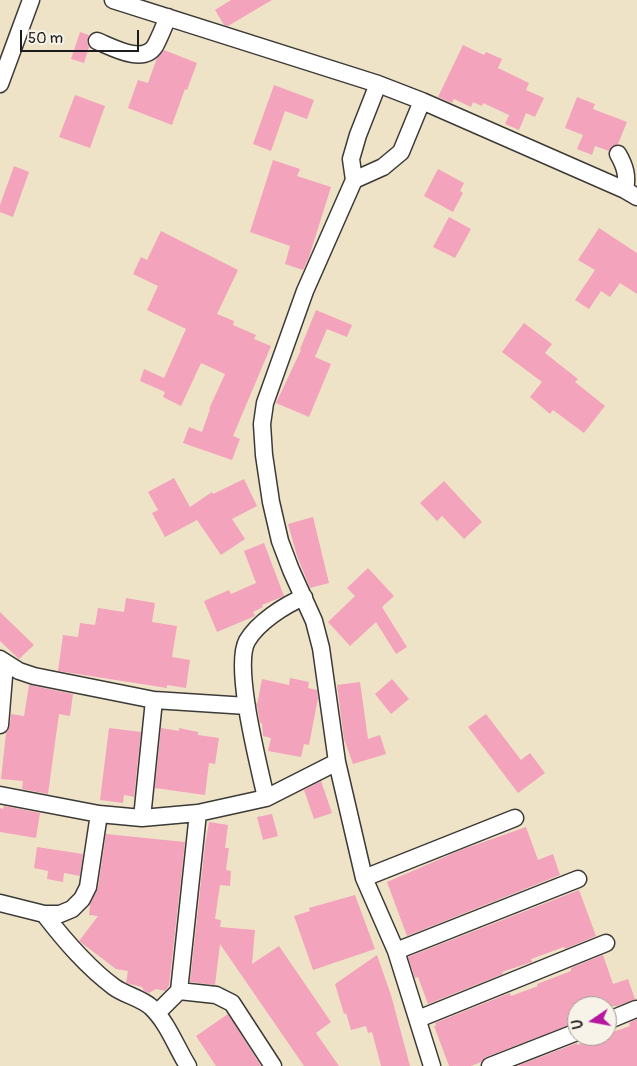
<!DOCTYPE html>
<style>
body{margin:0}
#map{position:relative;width:637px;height:1066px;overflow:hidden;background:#efe3c7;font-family:Pangolin,sans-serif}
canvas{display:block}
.north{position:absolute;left:567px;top:996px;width:50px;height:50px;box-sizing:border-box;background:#f7f3e8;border:1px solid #9f9d96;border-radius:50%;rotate:258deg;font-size:14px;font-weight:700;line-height:20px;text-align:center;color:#1c1c1c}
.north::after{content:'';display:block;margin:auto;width:18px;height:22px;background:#b5179e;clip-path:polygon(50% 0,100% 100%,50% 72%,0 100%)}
.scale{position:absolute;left:20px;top:30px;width:119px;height:22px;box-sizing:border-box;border:2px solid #1c1c1c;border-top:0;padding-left:6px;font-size:15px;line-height:18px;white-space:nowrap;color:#1c1c1c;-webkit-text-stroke:4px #f7f3e8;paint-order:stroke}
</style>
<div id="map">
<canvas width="637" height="1066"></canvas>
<div class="north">U</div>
<div class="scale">50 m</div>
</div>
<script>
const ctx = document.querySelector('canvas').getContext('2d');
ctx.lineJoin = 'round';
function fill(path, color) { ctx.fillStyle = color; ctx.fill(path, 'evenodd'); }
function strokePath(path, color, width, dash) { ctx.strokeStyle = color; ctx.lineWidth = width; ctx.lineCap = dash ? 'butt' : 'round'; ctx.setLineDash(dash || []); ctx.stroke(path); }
const building = new Path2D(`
 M 231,0 L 272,0 L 228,26 L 224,25 L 215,10 Z
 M 80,32 L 89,35 L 87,42 L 89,47 L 84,63 L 71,59 Z
 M 463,45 L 484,55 L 486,52 L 502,59 L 498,68 L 529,83 L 526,90 L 544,98 L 535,117 L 526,113 L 519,130 L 505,124 L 509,115 L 483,103 L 482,106 L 473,102 L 471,107 L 454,99 L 452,103 L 438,97 Z
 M 164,50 L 197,63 L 187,90 L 185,89 L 172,125 L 128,108 L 138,80 L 148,83 L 157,58 Z
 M 274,85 L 314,100 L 307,119 L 285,111 L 271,151 L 253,144 Z
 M 75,95 L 105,106 L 90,148 L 59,137 Z
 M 577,97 L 595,104 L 593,109 L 627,122 L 618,144 L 613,146 L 609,151 L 595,146 L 592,155 L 577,149 L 583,135 L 565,128 Z
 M 273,160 L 300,169 L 297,176 L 331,187 L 309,257 L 303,270 L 285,264 L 290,246 L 250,232 Z
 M 14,166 L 29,172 L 13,217 L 0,212 L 0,205 Z
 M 438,169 L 464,183 L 460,191 L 463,193 L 453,212 L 424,196 Z
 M 449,217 L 471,229 L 455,258 L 433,247 Z
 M 599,228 L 637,253 L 637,294 L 620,283 L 610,297 L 601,291 L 589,309 L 575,300 L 595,270 L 578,260 Z
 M 161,231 L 238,270 L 217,314 L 234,321 L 233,325 L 256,335 L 254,339 L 271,346 L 233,436 L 240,439 L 232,460 L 183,443 L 189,427 L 202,432 L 210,409 L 209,409 L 225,374 L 201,363 L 181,406 L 163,397 L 165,392 L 140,381 L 144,369 L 164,378 L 186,329 L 147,310 L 158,286 L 133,274 L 141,257 L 147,260 Z
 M 316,310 L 352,325 L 347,337 L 327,329 L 315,357 L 331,364 L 309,417 L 276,403 L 301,350 L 300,349 Z
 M 524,323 L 552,344 L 545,353 L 578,379 L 575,382 L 605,406 L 584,433 L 553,410 L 550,414 L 530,397 L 542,382 L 502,352 Z
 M 174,478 L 190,507 L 212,492 L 213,494 L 244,479 L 257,506 L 232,519 L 245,539 L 221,555 L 197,520 L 165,537 L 152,513 L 158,510 L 148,492 Z
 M 444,481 L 482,522 L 464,539 L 442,516 L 437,521 L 420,503 Z
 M 313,517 L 329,583 L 310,588 L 297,556 L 288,524 Z
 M 264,543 L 284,596 L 262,605 L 263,607 L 253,612 L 255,616 L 217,632 L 204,601 L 229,590 L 231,594 L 256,583 L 244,551 Z
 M 368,568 L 394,596 L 382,607 L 407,647 L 396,654 L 376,622 L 350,646 L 328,622 L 355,596 L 347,588 Z
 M 126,598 L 155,603 L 152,622 L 177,626 L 172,657 L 190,660 L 186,688 L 167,685 L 167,688 L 58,671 L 63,635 L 78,637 L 80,623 L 95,625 L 98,608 L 124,612 Z
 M 0,612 L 34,645 L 19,659 L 0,641 Z
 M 290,678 L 309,682 L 308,688 L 317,690 L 318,698 L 309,745 L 304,744 L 301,757 L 268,751 L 271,738 L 263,736 L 262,723 L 260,723 L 257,705 L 262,679 L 289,685 Z
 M 392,679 L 409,699 L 391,714 L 375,694 Z
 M 360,682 L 368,739 L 380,735 L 386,754 L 353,764 L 344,739 L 337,685 Z
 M 29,685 L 73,694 L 70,716 L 59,714 L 48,794 L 22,789 L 23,781 L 1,779 L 6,733 L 10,726 L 11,714 L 24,716 Z
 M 486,714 L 521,760 L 530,753 L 545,773 L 518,793 L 468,727 Z
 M 109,728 L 141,732 L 134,797 L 124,795 L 123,803 L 100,800 Z
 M 161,728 L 179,731 L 179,728 L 198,732 L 198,735 L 219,738 L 215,764 L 209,763 L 205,795 L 155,788 Z
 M 321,781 L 332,813 L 314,819 L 304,790 Z
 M 4,806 L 40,813 L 36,838 L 0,832 L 0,808 L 3,809 Z
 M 272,814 L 278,836 L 263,840 L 257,817 Z
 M 209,822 L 228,825 L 225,848 L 229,848 L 226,870 L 231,871 L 230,886 L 220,885 L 215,919 L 221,920 L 220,927 L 255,930 L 252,964 L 279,946 L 331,1022 L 316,1033 L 339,1066 L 304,1066 L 220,944 L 215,985 L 190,982 L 205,845 Z
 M 526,827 L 538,860 L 553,854 L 560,875 L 407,936 L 387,882 L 461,850 Z
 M 106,834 L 185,842 L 169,986 L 165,991 L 156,989 L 149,993 L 144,991 L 142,987 L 126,983 L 128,971 L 116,969 L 79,941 L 98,916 L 89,915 L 90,905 L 98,888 Z
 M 37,847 L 83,854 L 80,876 L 64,873 L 63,882 L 47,879 L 48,871 L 34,868 Z
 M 579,890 L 596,936 L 565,949 L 564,947 L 531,959 L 532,962 L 502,972 L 503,974 L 428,1004 L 418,977 L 415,978 L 408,957 Z
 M 355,895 L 375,949 L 313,970 L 294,916 L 310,911 L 309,908 Z
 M 377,955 L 391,995 L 410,1066 L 381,1066 L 372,1032 L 368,1033 L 366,1026 L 351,1030 L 346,1013 L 344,1014 L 335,984 Z
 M 603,955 L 613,984 L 628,979 L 635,999 L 617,1006 L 577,1006 L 577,1022 L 486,1057 L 481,1062 L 471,1066 L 449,1066 L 434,1026 L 436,1026 L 435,1023 L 510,993 L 511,996 L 538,986 L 537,984 L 571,971 L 571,968 Z
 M 228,1014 L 261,1066 L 216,1066 L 196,1036 Z
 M 637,1019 L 637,1066 L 517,1066 L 577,1043 L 577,1045 L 601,1036 L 607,1036 L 607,1034 L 630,1026 L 629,1023 Z`);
const minor = new Path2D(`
 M 113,0 L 378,84 L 422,101 L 625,190 L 637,197
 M 97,41 C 112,47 143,65 155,46 C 160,37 164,26 168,17
 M 0,84 L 31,0
 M 378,84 L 358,135 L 351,159 L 354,180 L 305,291 L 265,403 L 262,424 L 264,455 L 271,502 L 280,541 L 291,570 L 314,621 L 321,648 L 337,762 L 364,878 L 396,951 L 432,1066
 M 618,154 C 625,166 628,176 625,190
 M 354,180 L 383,167 L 401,152 L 422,101
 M 0,659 L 19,671 L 34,676 L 154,700 L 247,706
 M 0,725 L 5,664
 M 0,795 L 99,814 L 142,818 L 198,813 L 179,991 L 157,1013
 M 266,798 C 259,766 233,667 247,641 C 258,622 285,605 304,597
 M 198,813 L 266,798 L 337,762
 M 142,818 L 154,700
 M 364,878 L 515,818
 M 0,903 L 44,914 L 60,914 L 72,909 L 82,899 L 88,887 L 99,814
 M 44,914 C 65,941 87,967 114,987 C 125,995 141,998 151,1007 C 168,1023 176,1047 188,1066
 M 396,951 L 578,879
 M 179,991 L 216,995 L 232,1003 L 273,1066
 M 418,1019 L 606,943
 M 607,1021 L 636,1009
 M 490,1066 L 577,1032`);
fill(building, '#f3a3bc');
strokePath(minor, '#3c3a36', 19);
strokePath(minor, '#fff', 16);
</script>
